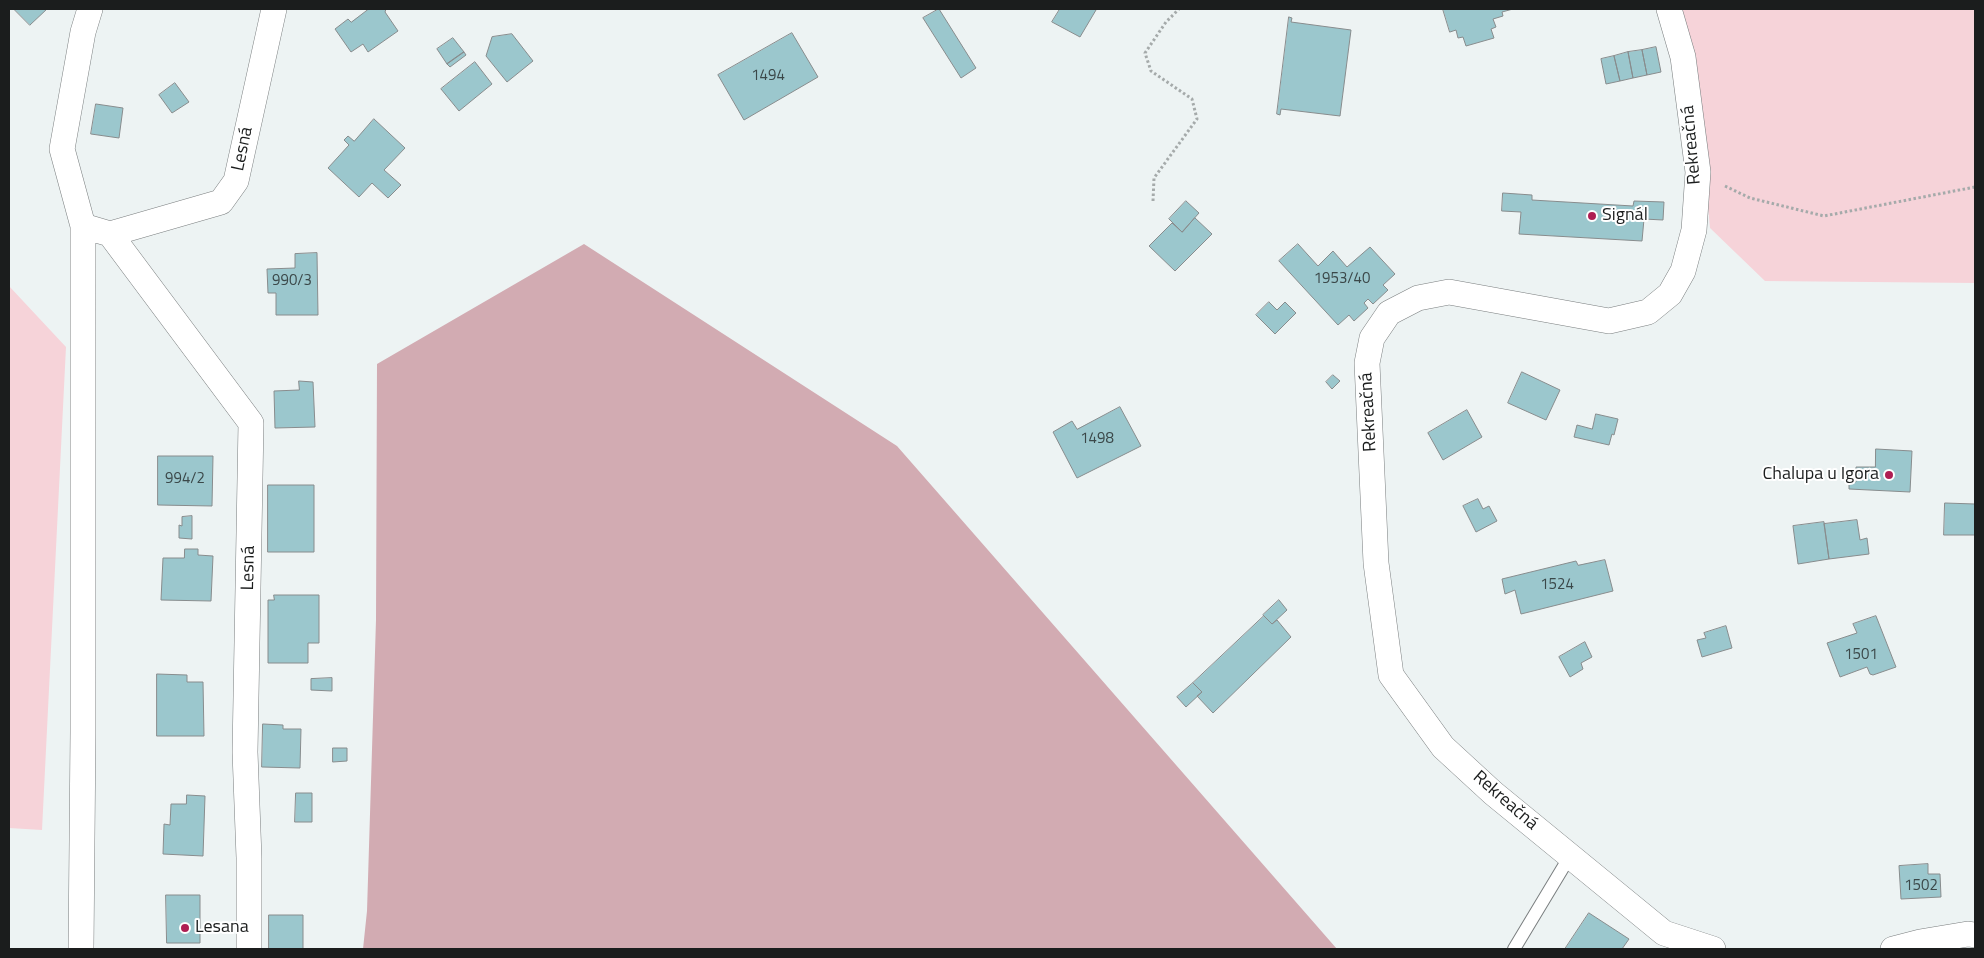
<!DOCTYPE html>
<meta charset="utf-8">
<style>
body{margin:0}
#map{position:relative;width:1984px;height:958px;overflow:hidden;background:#edf3f3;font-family:"Titillium Web",sans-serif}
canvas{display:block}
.frame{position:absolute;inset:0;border:10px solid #1b1d1d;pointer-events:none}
</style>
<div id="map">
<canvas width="1984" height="958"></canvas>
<div class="frame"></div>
</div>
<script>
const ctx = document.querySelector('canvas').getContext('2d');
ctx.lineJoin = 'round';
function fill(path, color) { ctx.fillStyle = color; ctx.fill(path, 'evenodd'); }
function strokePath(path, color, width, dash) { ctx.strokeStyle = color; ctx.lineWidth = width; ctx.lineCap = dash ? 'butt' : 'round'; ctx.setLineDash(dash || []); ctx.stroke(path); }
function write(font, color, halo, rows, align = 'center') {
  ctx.font = font + ' "Titillium Web",sans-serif'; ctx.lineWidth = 4; ctx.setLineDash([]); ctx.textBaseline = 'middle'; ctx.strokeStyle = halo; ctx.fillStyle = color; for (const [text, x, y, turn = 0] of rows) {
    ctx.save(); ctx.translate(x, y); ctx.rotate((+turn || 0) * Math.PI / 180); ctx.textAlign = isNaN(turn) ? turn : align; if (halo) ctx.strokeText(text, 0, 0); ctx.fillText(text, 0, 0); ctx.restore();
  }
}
const green = new Path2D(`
 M 1679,9 L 1975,9 L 1975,283 L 1765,281 L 1710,228 L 1693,47 Z
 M 9,286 L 66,347 L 42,830 L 9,828 Z`);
const forest = new Path2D(`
 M 584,244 L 897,446 L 1337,949 L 363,949 L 367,911 L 376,620 L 377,364 Z`);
const building = new Path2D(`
 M 14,9 L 47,9 L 30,25 Z
 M 369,9 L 386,9 L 385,12 L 398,31 L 368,52 L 363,44 L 351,52 L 335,29 L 348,19 L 351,22 Z
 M 939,9 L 976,68 L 961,78 L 923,18 Z
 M 1060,9 L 1094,9 L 1096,10 L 1080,37 L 1052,22 Z
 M 1443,9 L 1513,9 L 1502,12 L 1503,16 L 1493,19 L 1496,27 L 1491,29 L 1494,38 L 1466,46 L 1463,37 L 1458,38 L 1456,30 L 1450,32 Z
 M 1289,17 L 1292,18 L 1291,22 L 1351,30 L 1340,116 L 1281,109 L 1280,115 L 1277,114 Z
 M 792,33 L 818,77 L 744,120 L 718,75 Z
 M 512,34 L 533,61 L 507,82 L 486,56 L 492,37 Z
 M 453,38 L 464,52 L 447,64 L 437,49 Z
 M 1656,47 L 1661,72 L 1647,75 L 1642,50 Z
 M 1642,50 L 1647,75 L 1633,78 L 1628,52 Z
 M 464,52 L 466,55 L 450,67 L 447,64 Z
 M 1628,52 L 1633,78 L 1620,81 L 1614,56 Z
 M 1614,56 L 1620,81 L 1606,84 L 1601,59 Z
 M 475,62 L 492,84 L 459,111 L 441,89 Z
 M 175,83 L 189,102 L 172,113 L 159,95 Z
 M 96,104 L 123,108 L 119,138 L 91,134 Z
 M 374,119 L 405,148 L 384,170 L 401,185 L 388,198 L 372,183 L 359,197 L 328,168 L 349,145 L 344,140 L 348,136 L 354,141 Z
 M 1503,193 L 1532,195 L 1532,200 L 1633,206 L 1634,201 L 1664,202 L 1663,220 L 1644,219 L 1642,241 L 1519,234 L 1521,212 L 1502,211 Z
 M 1186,201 L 1199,213 L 1182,232 L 1169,219 Z
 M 1195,218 L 1212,234 L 1175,271 L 1149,246 L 1172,223 L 1182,232 Z
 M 1298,244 L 1318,266 L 1333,251 L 1347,267 L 1370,247 L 1395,274 L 1383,285 L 1388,290 L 1373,304 L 1368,299 L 1364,303 L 1368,308 L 1354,321 L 1349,315 L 1338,325 L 1279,261 Z
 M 317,253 L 318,315 L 276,315 L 276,293 L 268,293 L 267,269 L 295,268 L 295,254 Z
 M 1269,302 L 1277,310 L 1285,302 L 1296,313 L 1275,334 L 1256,315 Z
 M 1522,372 L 1560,390 L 1546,420 L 1508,403 Z
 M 1333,375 L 1340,381 L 1332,389 L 1326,382 Z
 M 299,381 L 313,382 L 315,427 L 275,428 L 274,391 L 299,390 Z
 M 1120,407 L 1141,446 L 1077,478 L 1053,432 L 1072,421 L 1077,429 Z
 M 1467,410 L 1482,437 L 1443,460 L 1428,433 Z
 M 1596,414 L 1618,419 L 1614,435 L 1612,434 L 1609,445 L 1574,437 L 1577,425 L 1592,429 Z
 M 1876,449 L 1912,451 L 1910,492 L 1849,489 L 1849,481 L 1856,482 L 1856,467 L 1875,467 Z
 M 158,456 L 213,456 L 212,506 L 158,505 Z
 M 268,485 L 314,485 L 314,552 L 268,552 Z
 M 1478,499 L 1483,509 L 1489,506 L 1497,521 L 1476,532 L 1463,506 Z
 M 1945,503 L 1975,504 L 1975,535 L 1944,535 Z
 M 192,516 L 192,539 L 179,538 L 179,525 L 182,526 L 182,517 Z
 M 1857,520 L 1860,540 L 1867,538 L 1869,554 L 1829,559 L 1824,524 Z
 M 1824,522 L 1829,559 L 1798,564 L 1793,526 Z
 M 185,549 L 198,549 L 198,555 L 213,556 L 211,601 L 161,600 L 163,558 L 184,558 Z
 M 1605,560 L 1613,591 L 1521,614 L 1515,590 L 1505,594 L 1502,579 L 1576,561 L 1578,565 Z
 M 274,595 L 319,595 L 319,643 L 308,643 L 308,663 L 268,663 L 268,600 L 274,600 Z
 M 1279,600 L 1287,610 L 1272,624 L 1263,615 Z
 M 1264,616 L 1272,624 L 1277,620 L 1291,637 L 1213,713 L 1197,696 L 1202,692 L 1193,683 Z
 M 1876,616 L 1896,667 L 1873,675 L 1870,674 L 1867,667 L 1840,677 L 1827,643 L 1857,633 L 1853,624 Z
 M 1726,626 L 1732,648 L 1702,657 L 1697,640 L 1706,638 L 1704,633 Z
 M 1585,642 L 1592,657 L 1581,663 L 1583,669 L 1570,677 L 1559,657 Z
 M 157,674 L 187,675 L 187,682 L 203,682 L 204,736 L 157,736 Z
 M 332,678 L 332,691 L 311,690 L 311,679 Z
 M 1193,683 L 1202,692 L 1186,707 L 1177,697 Z
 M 263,724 L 283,725 L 283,729 L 301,729 L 300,768 L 262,767 Z
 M 333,748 L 347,748 L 347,761 L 333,762 Z
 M 296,793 L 312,793 L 312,822 L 295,822 Z
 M 187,795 L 205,796 L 203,856 L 163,854 L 164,824 L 170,825 L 171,804 L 186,804 Z
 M 1928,864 L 1928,874 L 1940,874 L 1941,897 L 1901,899 L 1899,866 Z
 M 166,895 L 200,895 L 200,943 L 167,943 Z
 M 1589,913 L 1629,939 L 1622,949 L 1565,949 Z
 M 269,915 L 303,915 L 303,949 L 269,949 Z`);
const path = new Path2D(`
 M 1725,186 L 1750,198 L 1824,216 L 1975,187
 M 1153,201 L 1154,178 L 1197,119 L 1192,99 L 1151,71 L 1145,53 L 1166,22 L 1179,9`);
const lane = new Path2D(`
 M 1514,949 L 1570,856`);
const street = new Path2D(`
 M 1669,9 L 1683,57 L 1698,172 L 1694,230 L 1683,271 L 1670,294 L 1648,312 L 1609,321 L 1449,292 L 1418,298 L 1389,313 L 1372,338 L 1367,363 L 1376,563 L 1391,675 L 1443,747 L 1493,793 L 1664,933 L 1713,949
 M 83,226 L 110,234 L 251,423 L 245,752 L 249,858 L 249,949
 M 110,234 L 221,202 L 236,181 L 274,9
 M 81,949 L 83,732 L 83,226 L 62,149 L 83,32 L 90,9
 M 1893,949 L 1920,942 L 1968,934 L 1975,935`);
const markers = [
 [1592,216,5,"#ae1e53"],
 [1889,475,5,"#ae1e53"],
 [185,928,5,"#ae1e53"]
];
const numberNames = [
 ["1494",768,76],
 ["1953/40",1342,279],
 ["990/3",292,281],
 ["1498",1097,439],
 ["994/2",185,479],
 ["1524",1557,585],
 ["1501",1861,655],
 ["1502",1921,886]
];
const streetNames = [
 ["Rekreačná",1692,145,-95],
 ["Lesná",243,149,-78],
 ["Rekreačná",1369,412,-93],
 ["Lesná",249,568,-89],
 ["Rekreačná",1505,801,41]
];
const poiNames = [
 ["Signál",1602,216],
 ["Chalupa u Igora",1879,475,"right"],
 ["Lesana",195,928]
];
fill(green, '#f6d3d9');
fill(forest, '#d2abb2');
fill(building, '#9bc7cd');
strokePath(building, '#888c8d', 1);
strokePath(lane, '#7a7e7f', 14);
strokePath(street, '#7a7e7f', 26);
strokePath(path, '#a5aaaa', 3, [2.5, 2.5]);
strokePath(lane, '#fff', 12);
strokePath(street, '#fff', 25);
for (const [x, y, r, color] of markers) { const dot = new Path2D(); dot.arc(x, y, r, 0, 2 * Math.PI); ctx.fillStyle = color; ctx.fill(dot); strokePath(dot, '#fff', 2); }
write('15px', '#3b4849', null, numberNames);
write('18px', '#1b1d1d', '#fff', streetNames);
write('18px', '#1b1d1d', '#fff', poiNames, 'left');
</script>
